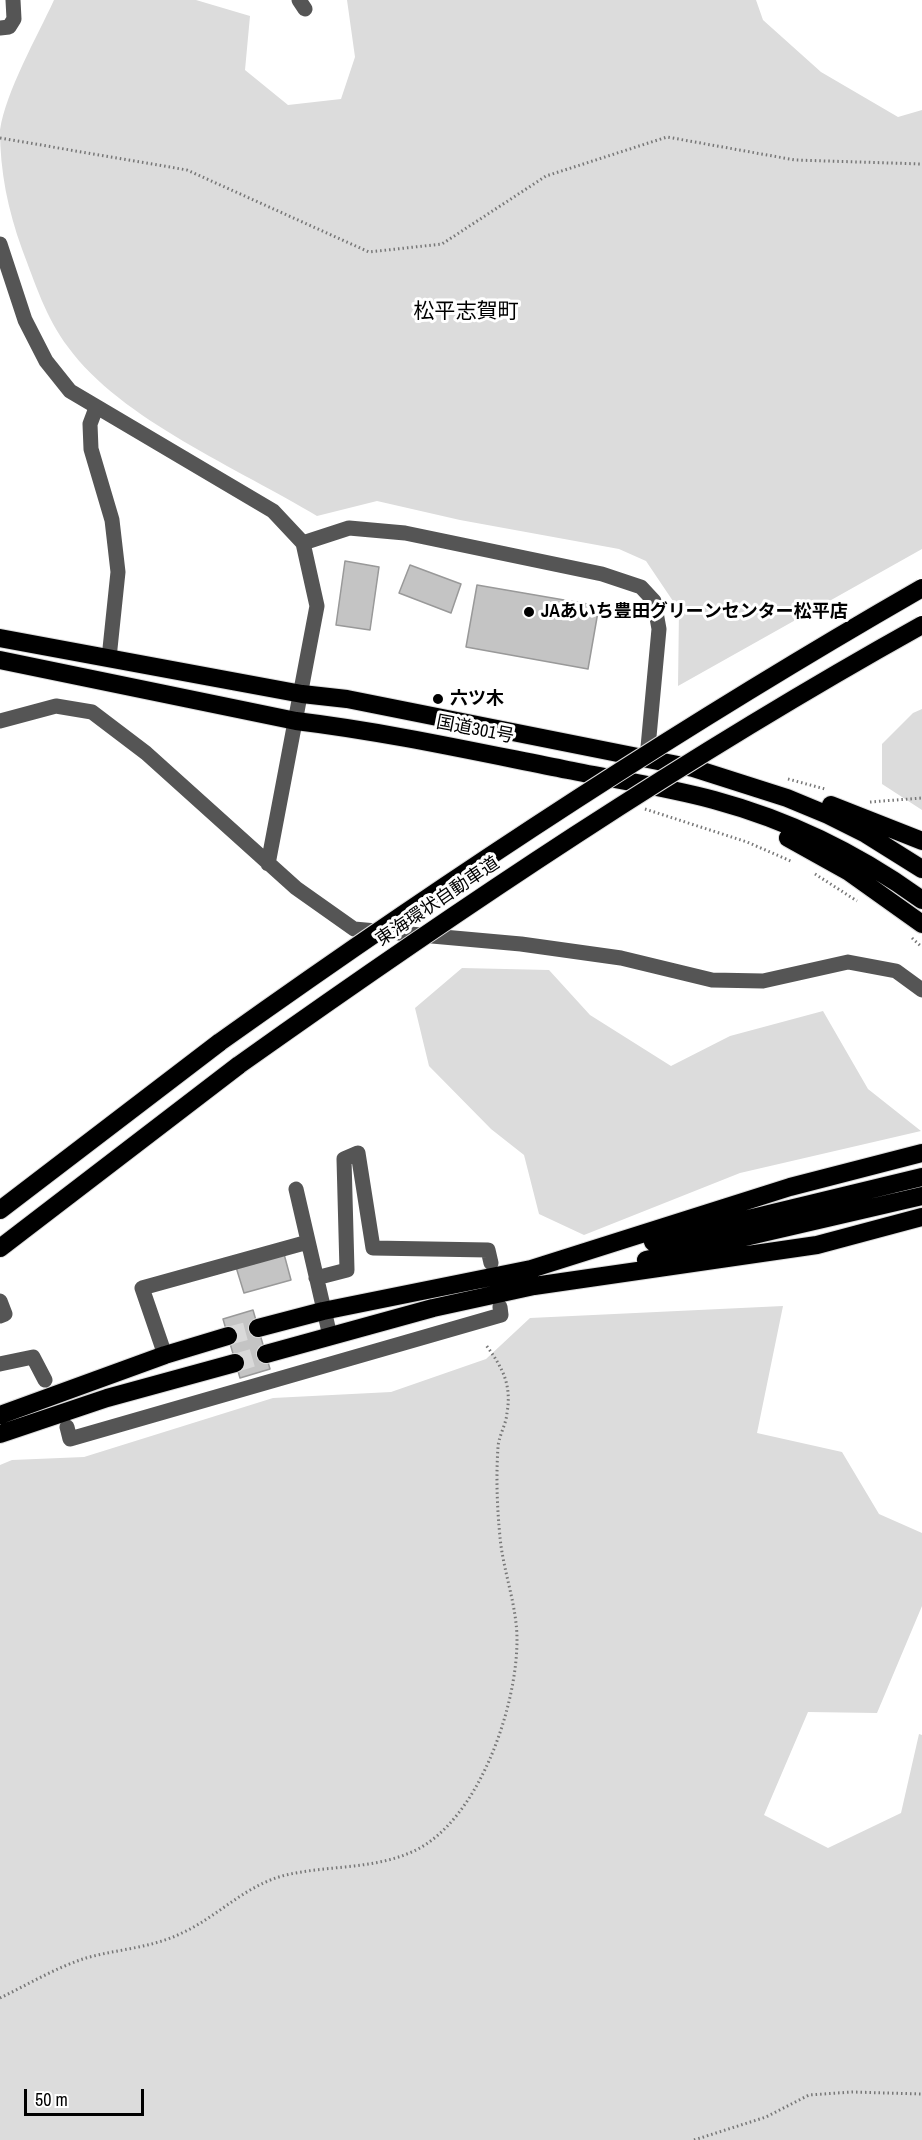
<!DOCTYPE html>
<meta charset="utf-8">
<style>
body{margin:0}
#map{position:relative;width:922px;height:2140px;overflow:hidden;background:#fff;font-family:"Archivo Narrow",sans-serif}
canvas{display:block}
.scale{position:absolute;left:24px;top:2089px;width:120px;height:27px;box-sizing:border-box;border:3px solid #000;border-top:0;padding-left:8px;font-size:18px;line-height:21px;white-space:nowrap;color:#000;-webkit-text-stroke:4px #fff;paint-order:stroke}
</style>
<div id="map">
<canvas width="922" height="2140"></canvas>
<div class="scale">50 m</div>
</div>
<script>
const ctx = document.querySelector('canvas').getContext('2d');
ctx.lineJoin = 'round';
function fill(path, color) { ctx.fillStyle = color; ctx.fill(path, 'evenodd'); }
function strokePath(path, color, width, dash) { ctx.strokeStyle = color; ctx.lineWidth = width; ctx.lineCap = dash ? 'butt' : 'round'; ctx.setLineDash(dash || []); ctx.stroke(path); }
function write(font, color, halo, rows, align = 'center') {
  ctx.font = font + ' "Archivo Narrow","Noto Sans JP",sans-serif'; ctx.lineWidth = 6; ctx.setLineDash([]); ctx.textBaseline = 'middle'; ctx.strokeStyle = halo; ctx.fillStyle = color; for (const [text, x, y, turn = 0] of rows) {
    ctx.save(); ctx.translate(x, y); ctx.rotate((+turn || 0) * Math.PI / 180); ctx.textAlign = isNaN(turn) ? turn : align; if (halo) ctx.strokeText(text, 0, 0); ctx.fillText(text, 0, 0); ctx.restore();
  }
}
const green = new Path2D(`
 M 54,0 L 196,0 L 250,16 L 245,70 L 288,105 L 341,99 L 355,57 L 347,0 L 756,0 L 763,20 L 821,72 L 898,117 L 922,110 L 922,549 L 678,686 L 679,610 L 646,561 L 619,549 L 460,520 L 377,501 L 317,516 C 240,469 121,420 68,347 C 46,318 35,283 22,249 C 8,210 0,172 0,130 C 6,91 37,37 54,0 Z
 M 922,709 L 922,810 L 882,784 L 882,744 L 913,713 Z
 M 462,968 L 549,970 L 590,1015 L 671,1066 L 730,1036 L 823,1011 L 868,1089 L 921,1131 L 740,1173 L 584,1235 L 539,1214 L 524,1155 L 491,1129 L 429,1066 L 415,1008 Z
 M 783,1306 L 757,1433 L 842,1452 L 879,1514 L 922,1533 L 922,1606 L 877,1713 L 808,1712 L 764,1815 L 828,1848 L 901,1813 L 919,1734 L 922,1735 L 922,2140 L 0,2140 L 0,1465 L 12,1460 L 84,1457 L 273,1398 L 391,1392 L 486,1359 L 530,1318 Z`);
const building = new Path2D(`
 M 345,561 L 379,567 L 370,630 L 336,625 Z
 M 410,565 L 461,584 L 451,613 L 399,593 Z
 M 477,585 L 599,606 L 588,669 L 466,647 Z
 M 284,1254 L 291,1280 L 244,1293 L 236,1267 Z
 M 253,1310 L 270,1369 L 240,1378 L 223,1319 Z`);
const highwayTunnel = new Path2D(`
 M 228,1336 L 258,1328
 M 235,1363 L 266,1354`);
const path = new Path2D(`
 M 0,138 L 187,170 L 369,252 L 442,244 L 546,176 L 667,137 L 795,160 L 922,164
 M 788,779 L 825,789
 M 870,802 L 922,798
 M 645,809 L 747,842 L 793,862
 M 815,874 L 857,901
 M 912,938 L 922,947
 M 0,1998 C 27,1985 57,1967 86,1958 C 118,1949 152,1948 182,1933 C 219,1916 245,1885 286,1875 C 328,1865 373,1870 414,1851 C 478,1821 517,1708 517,1640 C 517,1605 503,1571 500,1537 C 497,1506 496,1477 498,1447 C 499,1435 506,1425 507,1413 C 512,1384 502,1367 486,1345
 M 694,2140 L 766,2117 L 809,2095 L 852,2092 L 922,2094`);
const minor = new Path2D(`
 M 299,0 L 305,9
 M 0,28 L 9,27 L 14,19 L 13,0
 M 0,244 L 25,320 L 46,361 L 70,391 L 273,511 L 303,543 L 317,606 L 268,864
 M 96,408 L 90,424 L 91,449 L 112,520 L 118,572 L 109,658
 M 303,543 L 349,528 L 405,533 L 602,574 L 641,587 L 654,601 L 659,629 L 647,758
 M 0,721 L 56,706 L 92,712 L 146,753 L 296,888 L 354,929 L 521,944 L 621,958 L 712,980 L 763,981 L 848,962 L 896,971 L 922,990
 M 296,1189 L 330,1336
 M 316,1278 L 347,1270 L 344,1159 L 358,1153 L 373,1248 L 488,1250 L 491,1263
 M 0,1301 L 5,1314 L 0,1316
 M 165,1355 L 142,1288 L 308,1242
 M 0,1364 L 33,1357 L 45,1380
 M 67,1427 L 70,1439 L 501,1315 L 500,1307`);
const highway = new Path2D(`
 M 0,638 L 302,694 L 347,699 L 693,768 L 787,798 L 828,815 L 866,834 L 922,869
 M 0,660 L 296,721 C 387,732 477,752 568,770 C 617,780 666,787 714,800 C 788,820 860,855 922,900
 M 831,805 L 922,841
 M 788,838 L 849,872 L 922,924
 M 0,1210 L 220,1042
 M 653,1242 L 922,1177
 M 0,1248 L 239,1065
 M 646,1260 L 922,1196
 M 258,1328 L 323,1311 L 531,1269 L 790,1187 L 922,1153
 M 266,1354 L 433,1308 L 534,1286 L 817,1245 L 922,1217
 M 0,1415 L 165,1355 L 228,1336
 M 0,1434 L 107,1398 L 235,1363`);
const highwayBridge = new Path2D(`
 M 220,1042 C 447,880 680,727 922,588
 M 239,1065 C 460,908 685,757 922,625`);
const markers = [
 [529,612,6,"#000"],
 [438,699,6,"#000"]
];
const poiNames = [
 ["JAあいち豊田グリーンセンター松平店",541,612],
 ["六ツ木",450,699]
];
const streetNames = [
 ["国道301号",475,730,11],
 ["東海環状自動車道",438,902,-34]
];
const quarterNames = [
 ["松平志賀町",466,312]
];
fill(green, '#dcdcdc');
fill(building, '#c4c4c4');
strokePath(building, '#999', 1.5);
strokePath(highwayTunnel, '#d9d9d9', 18, [18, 9]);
strokePath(highway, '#dbdbdb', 20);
strokePath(path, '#777', 3, [1.5, 3]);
strokePath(minor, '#555', 15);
strokePath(highway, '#000', 18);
strokePath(highwayBridge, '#dbdbdb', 20, []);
strokePath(highwayBridge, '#000', 18);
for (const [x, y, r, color] of markers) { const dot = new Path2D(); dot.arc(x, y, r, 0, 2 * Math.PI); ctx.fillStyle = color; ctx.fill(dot); strokePath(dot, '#fff', 2); }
write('bold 18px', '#000', '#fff', poiNames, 'left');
write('18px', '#000', '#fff', streetNames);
write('21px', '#000', '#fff', quarterNames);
</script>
